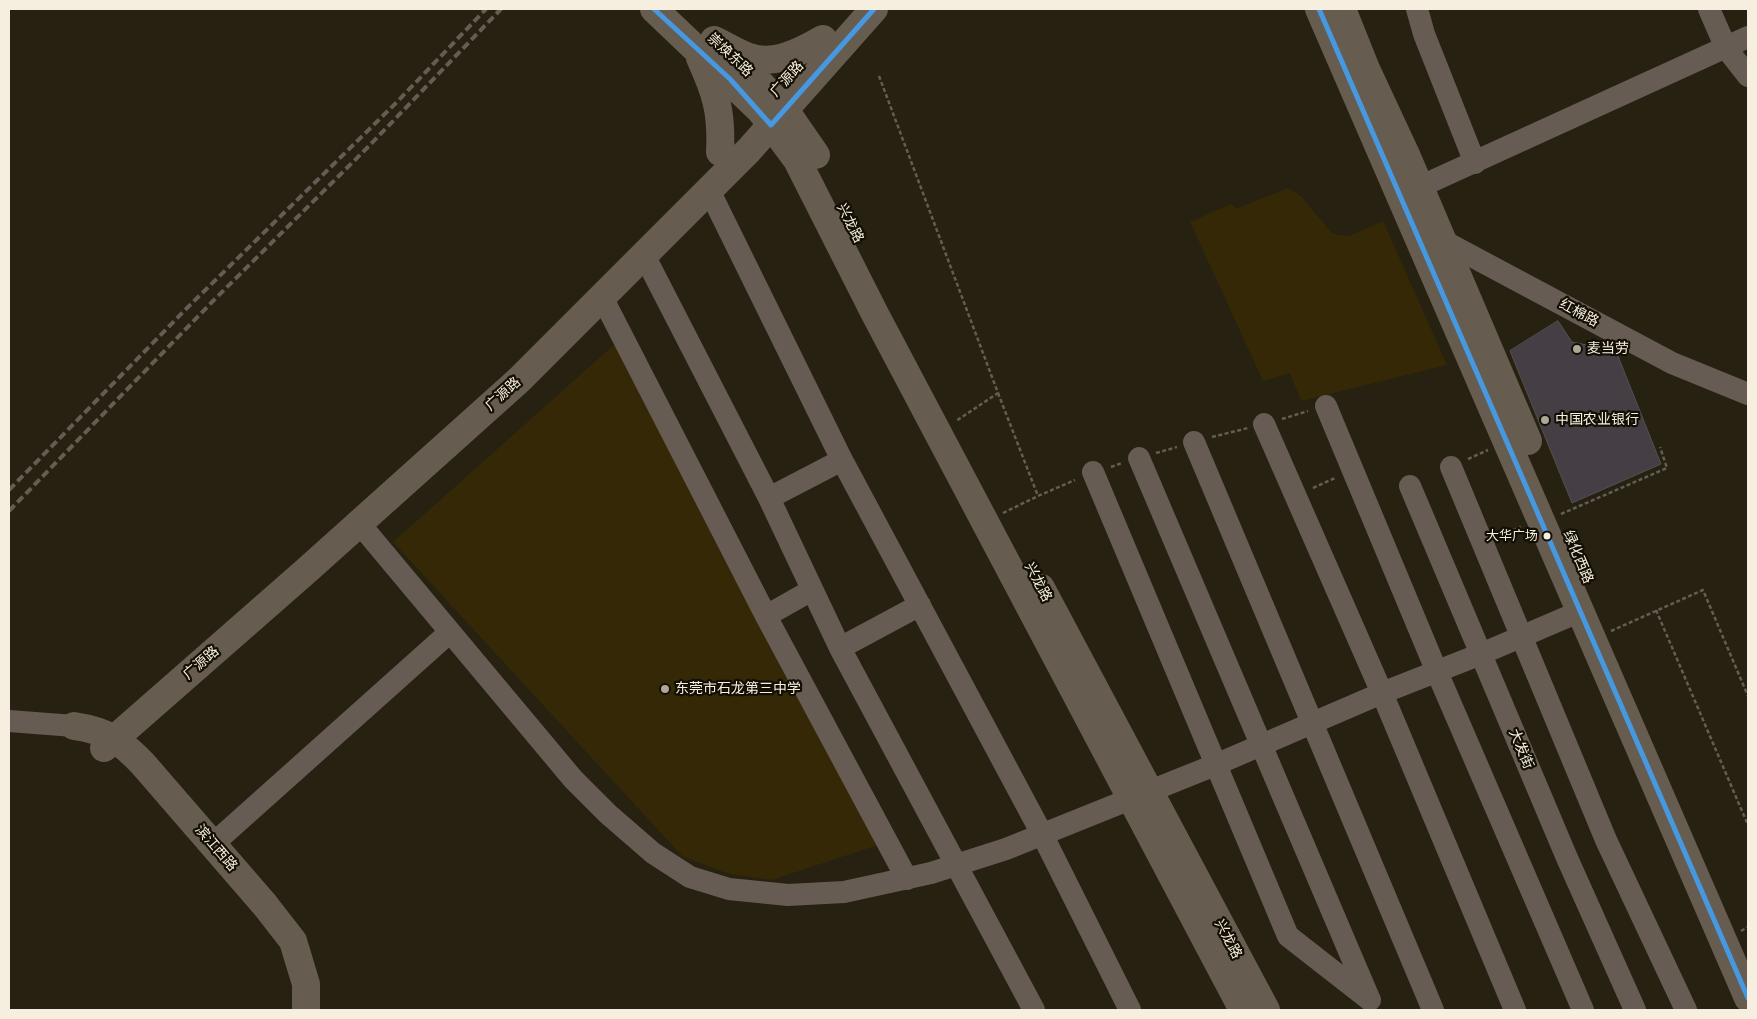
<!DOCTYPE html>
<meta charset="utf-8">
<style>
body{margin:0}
#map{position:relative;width:1757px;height:1019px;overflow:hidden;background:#272112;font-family:Quicksand,sans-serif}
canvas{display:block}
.frame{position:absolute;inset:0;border:10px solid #f6efdf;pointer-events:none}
</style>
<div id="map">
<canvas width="1757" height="1019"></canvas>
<div class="frame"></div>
</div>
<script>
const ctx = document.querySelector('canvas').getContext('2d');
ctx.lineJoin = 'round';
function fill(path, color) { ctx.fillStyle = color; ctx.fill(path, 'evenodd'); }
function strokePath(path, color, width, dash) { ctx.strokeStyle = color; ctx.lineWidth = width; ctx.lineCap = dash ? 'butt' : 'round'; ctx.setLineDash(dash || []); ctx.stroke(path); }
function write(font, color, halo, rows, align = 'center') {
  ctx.font = font + ' Quicksand,"Noto Sans SC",sans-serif'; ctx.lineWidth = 4.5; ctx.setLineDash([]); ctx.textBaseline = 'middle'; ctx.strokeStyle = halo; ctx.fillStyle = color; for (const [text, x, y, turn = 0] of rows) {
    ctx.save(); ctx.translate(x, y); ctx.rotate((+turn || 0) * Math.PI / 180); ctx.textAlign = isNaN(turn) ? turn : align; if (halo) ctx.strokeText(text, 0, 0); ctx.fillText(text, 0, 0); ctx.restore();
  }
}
const built = new Path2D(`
 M 1288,188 L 1301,196 L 1331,232 L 1337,235 L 1349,236 L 1383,221 L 1447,365 L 1301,401 L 1290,373 L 1263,381 L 1190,222 L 1231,204 L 1236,209 Z
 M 616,343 L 884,843 L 772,880 L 729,874 L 682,856 L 393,542 Z`);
const building = new Path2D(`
 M 1558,321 L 1572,342 L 1616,351 L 1661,464 L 1572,503 L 1510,351 Z`);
const path = new Path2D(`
 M 879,76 L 998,393 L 956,421
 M 998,393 L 1038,496
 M 1282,419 L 1308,411
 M 1212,437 L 1248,428
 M 1156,453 L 1177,447
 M 1468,459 L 1488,450
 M 1111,467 L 1122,463
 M 1313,488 L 1335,478
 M 1003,513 L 1038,496 L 1075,480
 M 1561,514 L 1667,468 L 1660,447
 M 1501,535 L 1521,527
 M 1656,610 L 1748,825
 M 1611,631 L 1703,590 L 1748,696
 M 1741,931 L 1748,927`);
const minor = new Path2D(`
 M 1417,9 L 1424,34 L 1475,163
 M 1709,9 L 1726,48 L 1748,76
 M 709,190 L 842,460 L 1042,834 L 1130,1010
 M 1404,194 L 1748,37
 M 1434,236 L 1672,363 L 1748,394
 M 644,255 L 769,498 L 840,648 L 1034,1010
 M 602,297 L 766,616 L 907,879
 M 1326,406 L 1437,672 L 1583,1010
 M 1264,424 L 1382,693 L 1515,1010
 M 1194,442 L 1433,1010
 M 1139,458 L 1369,998
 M 1451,467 L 1606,840 L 1686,1010
 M 1093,472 L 1288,936 L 1370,1000
 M 1410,486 L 1567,858 L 1635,1010
 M 769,498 L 842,460
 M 359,523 L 573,779 L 608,814 L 653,853 L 690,877 L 729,889 L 788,895 L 844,892 L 931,873 L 1006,849 L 1215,765 L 1382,693 L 1481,654 L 1581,611
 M 766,616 L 812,590
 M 840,648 L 920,605
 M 9,721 L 74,726
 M 213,844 L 450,632`);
const major = new Path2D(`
 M 654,9 L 760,110 L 797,160 L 875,314 L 1243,1010
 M 1319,9 L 1748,998
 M 1342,9 L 1366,69 L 1407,157 L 1528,441
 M 714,40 C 725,45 737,53 749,57 C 774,66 802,51 823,39
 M 700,58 C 716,93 722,112 720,152
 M 756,79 L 785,110 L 816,155
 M 1041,588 L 1266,1010
 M 74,726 C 107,731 120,740 143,764 L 265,905 L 293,941 L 306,984 L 306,1010
 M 104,748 L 306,571 L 519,380 L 749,150 L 874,9`);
const rail = new Path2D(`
 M 9,490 L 188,307 L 396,103 L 486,9
 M 9,511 L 213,301 L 367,148 L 501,9`);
const bus1 = new Path2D(`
 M 654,9 L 730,79 L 771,125 L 874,9
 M 1319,9 L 1748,998`);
const markers = [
 [1577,349,5,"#aea797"],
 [1545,420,5,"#aea797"],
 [1547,536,4.5,"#f6efdf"],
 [665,689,5,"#aea797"]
];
const busNames = [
 ["大华广场",1538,536]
];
const streetNames = [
 ["崇焕东路",730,55,43],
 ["广源路",787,79,-48],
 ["兴龙路",850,223,63],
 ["红棉路",1579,313,28],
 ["广源路",503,394,-42],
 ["绿化西路",1578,557,67],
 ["兴龙路",1038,582,62],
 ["广源路",201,663,-41],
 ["大发街",1521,749,67],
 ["滨江西路",216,848,49],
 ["兴龙路",1228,939,62]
];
const poiNames = [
 ["麦当劳",1587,349],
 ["中国农业银行",1555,420],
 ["东莞市石龙第三中学",675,689]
];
fill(built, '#352806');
fill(building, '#453f45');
strokePath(building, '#54504f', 1);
strokePath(path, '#645d55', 2.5, [4, 2.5]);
strokePath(minor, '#665c54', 22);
strokePath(major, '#675c50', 28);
strokePath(rail, '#635d53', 4, [8, 4]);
strokePath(bus1, '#4699e1', 5);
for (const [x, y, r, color] of markers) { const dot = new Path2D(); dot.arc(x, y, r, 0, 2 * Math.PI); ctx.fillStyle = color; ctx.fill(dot); strokePath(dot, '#140f04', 2); }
write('13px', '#f6efdf', '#140f04', busNames, 'right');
write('14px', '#f6efdf', '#140f04', streetNames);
write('14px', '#f6efdf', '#140f04', poiNames, 'left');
</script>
